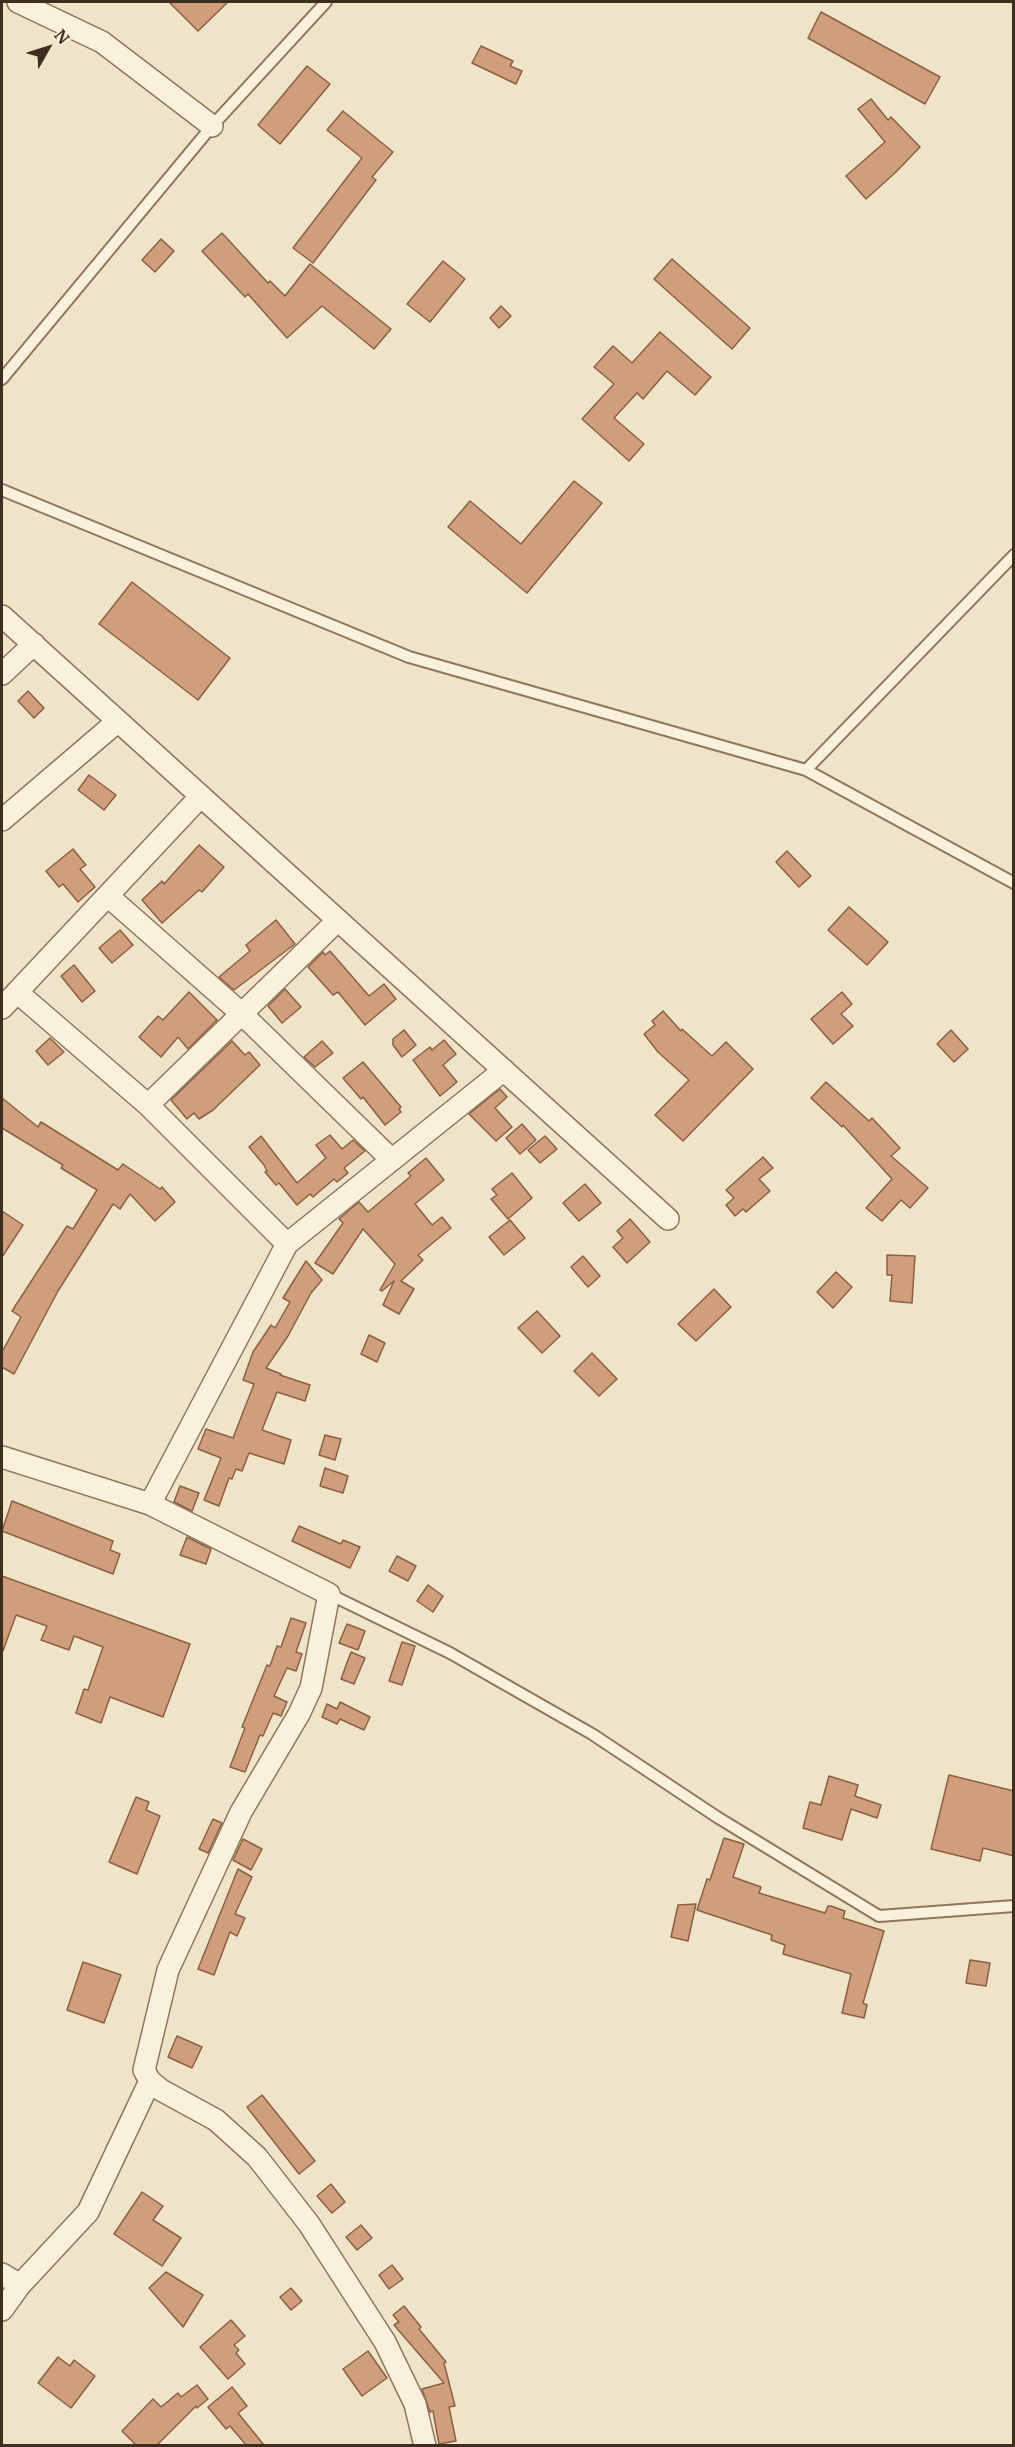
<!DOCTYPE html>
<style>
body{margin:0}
#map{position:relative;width:1015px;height:2447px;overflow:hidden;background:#f0e4c8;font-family:Merriweather,serif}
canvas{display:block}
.frame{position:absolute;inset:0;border:3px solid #3d2e20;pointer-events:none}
.north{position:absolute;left:18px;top:18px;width:60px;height:60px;-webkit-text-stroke:4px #f7eed8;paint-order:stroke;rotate:51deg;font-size:16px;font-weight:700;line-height:24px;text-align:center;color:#3d2e20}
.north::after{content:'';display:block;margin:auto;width:21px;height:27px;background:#3d2e20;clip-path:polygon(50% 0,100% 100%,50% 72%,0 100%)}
</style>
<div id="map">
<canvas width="1015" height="2447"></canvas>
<div class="frame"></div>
<div class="north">N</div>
</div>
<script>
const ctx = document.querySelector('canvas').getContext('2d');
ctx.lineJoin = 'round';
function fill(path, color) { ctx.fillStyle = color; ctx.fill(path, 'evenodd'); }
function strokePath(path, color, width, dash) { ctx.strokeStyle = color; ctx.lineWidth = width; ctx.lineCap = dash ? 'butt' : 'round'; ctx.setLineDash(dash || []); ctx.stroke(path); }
const building = new Path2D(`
 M 169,2 L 228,2 L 198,31 Z
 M 821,12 L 940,77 L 925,104 L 808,38 Z
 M 481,46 L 513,61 L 510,66 L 522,71 L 516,84 L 472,63 Z
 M 307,66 L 330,84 L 280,144 L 258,125 Z
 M 871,99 L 888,120 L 891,117 L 920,147 L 896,172 L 866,199 L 846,176 L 885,142 L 858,109 Z
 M 343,111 L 393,152 L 372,177 L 376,180 L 313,263 L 293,248 L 362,158 L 327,130 Z
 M 222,233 L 268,283 L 270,281 L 285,296 L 310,264 L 391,329 L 374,349 L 322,306 L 287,338 L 248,294 L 245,297 L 202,251 Z
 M 161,239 L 174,251 L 155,272 L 142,260 Z
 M 672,259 L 750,328 L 732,349 L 654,279 Z
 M 443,261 L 465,279 L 430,322 L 407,304 Z
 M 501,306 L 511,316 L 499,328 L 490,318 Z
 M 660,332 L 711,377 L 695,395 L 667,371 L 643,399 L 637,393 L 614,418 L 644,444 L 629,461 L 582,419 L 614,384 L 594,367 L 613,346 L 632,363 Z
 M 574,481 L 602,503 L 527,593 L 448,527 L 470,501 L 521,544 Z
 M 132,582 L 230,658 L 198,700 L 99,624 Z
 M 28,691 L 44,708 L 34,718 L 18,701 Z
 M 89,775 L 116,795 L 104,810 L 78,790 Z
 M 199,845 L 224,867 L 202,892 L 199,890 L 162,923 L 142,900 L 162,881 L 164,884 Z
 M 73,849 L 86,865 L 80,869 L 95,887 L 78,902 L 63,884 L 59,887 L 46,871 Z
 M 787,851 L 811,876 L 799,887 L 776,862 Z
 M 849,907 L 888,942 L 867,965 L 828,930 Z
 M 276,920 L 295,944 L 234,990 L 219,977 L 250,951 L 246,945 Z
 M 120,930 L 133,945 L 112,963 L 99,948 Z
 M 330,951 L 369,996 L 384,984 L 396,999 L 365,1025 L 338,992 L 333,995 L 308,967 L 323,952 L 325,955 Z
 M 74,965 L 95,991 L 82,1002 L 61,976 Z
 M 285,989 L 301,1007 L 282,1023 L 268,1006 Z
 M 189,992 L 217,1020 L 188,1049 L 178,1037 L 161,1057 L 139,1037 L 158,1016 L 163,1020 Z
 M 842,992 L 852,1004 L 841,1014 L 853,1026 L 833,1044 L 811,1019 Z
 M 663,1011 L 681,1031 L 682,1029 L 712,1056 L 726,1042 L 753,1069 L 683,1141 L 655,1115 L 689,1080 L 658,1052 L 644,1034 L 655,1025 L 652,1021 Z
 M 404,1030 L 416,1045 L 402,1057 L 393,1045 L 393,1039 Z
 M 951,1030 L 968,1049 L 954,1062 L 937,1044 Z
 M 50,1038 L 64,1052 L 48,1065 L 36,1051 Z
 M 444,1040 L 456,1054 L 443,1065 L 457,1082 L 440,1096 L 413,1060 L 430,1047 L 432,1050 Z
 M 232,1041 L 245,1055 L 249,1052 L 260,1065 L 213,1110 L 199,1119 L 194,1113 L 187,1119 L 171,1100 Z
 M 322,1041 L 333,1053 L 315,1067 L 304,1057 Z
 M 363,1062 L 401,1107 L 399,1109 L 401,1112 L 385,1125 L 363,1097 L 361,1099 L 343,1078 Z
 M 826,1082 L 869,1121 L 872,1118 L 900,1148 L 891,1156 L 928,1188 L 910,1208 L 901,1200 L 882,1221 L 866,1208 L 892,1179 L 843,1125 L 842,1127 L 811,1098 Z
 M 500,1089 L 507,1097 L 495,1108 L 512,1127 L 496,1141 L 469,1114 Z
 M 2,1098 L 38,1127 L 41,1122 L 118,1170 L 123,1164 L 160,1189 L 162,1187 L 175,1202 L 155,1221 L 130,1194 L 120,1209 L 113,1204 L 58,1291 L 14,1374 L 2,1367 L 2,1352 L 21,1317 L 12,1311 L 67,1226 L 73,1229 L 97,1190 L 61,1168 L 63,1165 L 2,1128 Z
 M 522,1124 L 536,1140 L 520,1154 L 506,1138 Z
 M 330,1135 L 342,1149 L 353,1140 L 365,1151 L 344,1168 L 348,1173 L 337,1182 L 334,1179 L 313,1197 L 310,1194 L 297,1205 L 279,1183 L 276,1185 L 265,1172 L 267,1171 L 264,1165 L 249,1147 L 261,1136 L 297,1183 L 326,1158 L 316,1145 Z
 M 545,1136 L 557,1149 L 540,1163 L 528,1150 Z
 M 763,1157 L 773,1168 L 759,1179 L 770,1191 L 746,1212 L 743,1209 L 735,1216 L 726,1205 L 734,1198 L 726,1190 Z
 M 426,1158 L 444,1180 L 415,1204 L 432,1225 L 442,1217 L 451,1228 L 418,1255 L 423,1260 L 401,1281 L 414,1289 L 399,1314 L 383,1305 L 394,1281 L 382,1291 L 380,1290 L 395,1264 L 363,1229 L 333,1274 L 315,1263 L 343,1223 L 339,1219 L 359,1202 L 368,1212 L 411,1176 L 408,1173 Z
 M 512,1173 L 532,1198 L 508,1219 L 491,1199 L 497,1195 L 492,1189 Z
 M 585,1184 L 601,1203 L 579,1221 L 563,1203 Z
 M 2,1211 L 23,1225 L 2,1257 Z
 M 630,1219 L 650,1242 L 627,1263 L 613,1247 L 623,1238 L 617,1231 Z
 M 510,1220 L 525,1238 L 504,1255 L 489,1237 Z
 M 887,1255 L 915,1256 L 912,1303 L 890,1301 L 892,1275 L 887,1275 Z
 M 583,1256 L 600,1276 L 588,1287 L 571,1267 Z
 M 306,1261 L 322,1280 L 311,1293 L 288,1336 L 266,1368 L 281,1374 L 280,1375 L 310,1385 L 305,1401 L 277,1392 L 262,1430 L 291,1440 L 284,1464 L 249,1453 L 242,1471 L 236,1469 L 232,1479 L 229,1478 L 219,1506 L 204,1500 L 221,1458 L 198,1449 L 206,1429 L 233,1438 L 254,1384 L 243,1380 L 253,1352 L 271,1325 L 275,1328 L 290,1302 L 283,1298 Z
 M 836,1272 L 852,1287 L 833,1308 L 817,1292 Z
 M 714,1289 L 731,1307 L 696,1341 L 678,1324 Z
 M 537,1311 L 560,1336 L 542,1353 L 518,1328 Z
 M 369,1335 L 385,1343 L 377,1362 L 361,1354 Z
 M 592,1353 L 617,1379 L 599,1396 L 574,1371 Z
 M 325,1435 L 341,1439 L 335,1460 L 319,1455 Z
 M 325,1468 L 348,1476 L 343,1493 L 320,1486 Z
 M 180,1486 L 199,1493 L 192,1511 L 174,1502 Z
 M 12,1501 L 113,1541 L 110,1550 L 120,1554 L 113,1574 L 2,1531 Z
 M 299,1526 L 341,1544 L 343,1540 L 360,1547 L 350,1568 L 292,1541 Z
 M 187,1537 L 211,1549 L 206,1564 L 180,1555 Z
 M 397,1556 L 416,1566 L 408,1581 L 389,1571 Z
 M 2,1576 L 190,1644 L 163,1717 L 110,1697 L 101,1723 L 76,1713 L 84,1689 L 88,1690 L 103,1647 L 74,1636 L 69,1650 L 41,1640 L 47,1626 L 16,1615 L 3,1651 L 2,1650 Z
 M 428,1585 L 443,1596 L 433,1612 L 417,1601 Z
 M 291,1618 L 306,1623 L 296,1652 L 302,1654 L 296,1671 L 287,1668 L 274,1696 L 287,1702 L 281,1716 L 273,1713 L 263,1736 L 260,1735 L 245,1772 L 230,1767 L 245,1728 L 242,1727 L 267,1665 L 270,1666 L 277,1646 L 281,1647 Z
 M 347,1624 L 365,1631 L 358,1650 L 339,1643 Z
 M 402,1642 L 415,1646 L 402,1685 L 389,1681 Z
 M 351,1652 L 365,1658 L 354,1684 L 341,1679 Z
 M 340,1702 L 370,1717 L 364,1730 L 340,1719 L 337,1724 L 322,1717 L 327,1704 L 337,1709 Z
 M 949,1775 L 1014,1791 L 1014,1856 L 983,1848 L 980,1861 L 931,1849 Z
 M 829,1776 L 858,1785 L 855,1796 L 881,1805 L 877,1818 L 851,1809 L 842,1840 L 803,1828 L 810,1802 L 821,1805 Z
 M 136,1797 L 149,1802 L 146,1810 L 160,1816 L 137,1874 L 109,1862 Z
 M 213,1819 L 222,1823 L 208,1853 L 199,1849 Z
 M 724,1838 L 744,1844 L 733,1877 L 761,1887 L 759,1893 L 825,1913 L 828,1906 L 831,1906 L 845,1911 L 843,1918 L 884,1931 L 863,2003 L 867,2005 L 864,2018 L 842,2013 L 851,1974 L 783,1954 L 785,1945 L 771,1940 L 772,1935 L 697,1910 L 707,1879 L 710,1880 Z
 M 243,1839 L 262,1849 L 251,1870 L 233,1860 Z
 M 238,1869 L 252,1877 L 235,1914 L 245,1918 L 237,1936 L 230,1932 L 214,1975 L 198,1969 Z
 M 696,1904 L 688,1941 L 671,1937 L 678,1905 Z
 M 970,1960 L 990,1963 L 986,1986 L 966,1983 Z
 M 83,1962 L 121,1975 L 104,2023 L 67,2010 Z
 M 177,2036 L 202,2047 L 192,2068 L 168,2057 Z
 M 262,2095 L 315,2161 L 299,2174 L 247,2107 Z
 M 331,2184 L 345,2202 L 332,2213 L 317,2196 Z
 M 142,2192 L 163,2206 L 153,2220 L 181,2238 L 162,2266 L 114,2234 Z
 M 361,2225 L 372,2238 L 357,2250 L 346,2237 Z
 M 392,2265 L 403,2279 L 389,2289 L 379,2275 Z
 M 166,2272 L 203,2295 L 183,2327 L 149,2288 Z
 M 291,2288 L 302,2301 L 291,2310 L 280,2297 Z
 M 404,2306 L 421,2327 L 419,2329 L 446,2362 L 444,2363 L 455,2406 L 449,2407 L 456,2441 L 439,2444 L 433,2411 L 430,2412 L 422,2389 L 444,2383 L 394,2325 L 399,2322 L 393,2315 Z
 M 231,2320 L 245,2336 L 234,2345 L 239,2350 L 236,2353 L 245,2364 L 228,2379 L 200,2347 Z
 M 368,2351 L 387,2378 L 362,2396 L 343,2369 Z
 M 58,2357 L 70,2366 L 74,2360 L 95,2376 L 71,2408 L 38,2383 Z
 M 197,2385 L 208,2399 L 197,2408 L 196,2406 L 157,2445 L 136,2445 L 122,2431 L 153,2399 L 161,2407 L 178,2393 L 181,2397 Z
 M 232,2387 L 247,2406 L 238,2413 L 264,2445 L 246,2445 L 230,2426 L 226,2429 L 208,2407 Z`);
const lane = new Path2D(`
 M 2,379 L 212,126 L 326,2
 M 2,490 L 409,657 L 806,770 L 1014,883
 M 806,770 L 1014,555
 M 329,1594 L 450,1653 L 592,1734 L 717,1817 L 879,1916 L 1014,1906`);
const street = new Path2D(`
 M 18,2 L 102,42 L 212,126
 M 2,616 L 668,1219
 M 2,674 L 34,644
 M 2,820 L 118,721
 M 108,896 L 242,1014 L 392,1160
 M 17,992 L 148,1105 L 287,1244
 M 2,1008 L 201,796
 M 148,1105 L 338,920
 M 2,1457 L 150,1504 L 329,1594 L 311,1688 L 299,1714 L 241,1812 L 168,1970 L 144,2070 L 150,2081 L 161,2090 L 216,2120 L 257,2157 L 309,2224 L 385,2342 L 415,2404 L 425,2446
 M 150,1504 L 287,1244 L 504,1070
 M 2,2274 L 20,2285 L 88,2212 L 150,2081
 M 2,2310 L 20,2285`);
fill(building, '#cf9f7d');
strokePath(building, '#8d5f41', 1.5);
strokePath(lane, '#8d765c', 14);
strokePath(street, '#8d765c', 24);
strokePath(lane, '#faf1dc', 10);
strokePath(street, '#faf1dc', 21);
</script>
